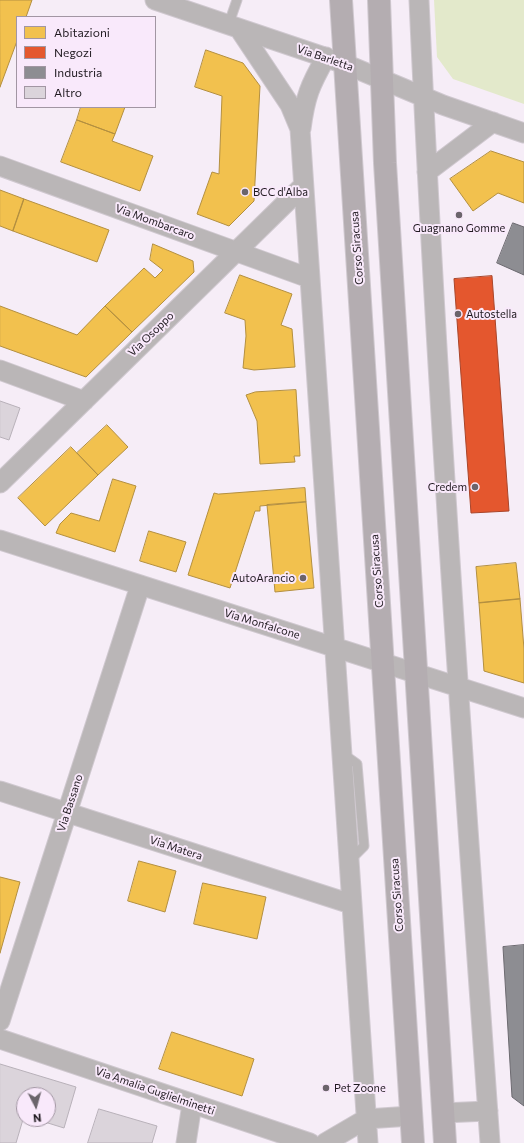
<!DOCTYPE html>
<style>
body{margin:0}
#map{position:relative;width:524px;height:1143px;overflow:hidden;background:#f6edf7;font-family:Commissioner,sans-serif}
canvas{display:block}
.legend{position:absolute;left:16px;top:16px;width:140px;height:92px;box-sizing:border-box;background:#f9e9fb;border:1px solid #a296a3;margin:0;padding:5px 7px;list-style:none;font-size:12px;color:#201a20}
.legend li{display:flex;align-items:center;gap:8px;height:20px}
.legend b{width:20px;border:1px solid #a296a3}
.north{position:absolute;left:16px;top:1087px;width:40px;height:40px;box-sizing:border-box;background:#f9e9fb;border:1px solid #a296a3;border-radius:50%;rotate:174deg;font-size:11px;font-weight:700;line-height:16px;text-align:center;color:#201a20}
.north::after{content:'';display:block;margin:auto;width:14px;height:18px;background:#6b646b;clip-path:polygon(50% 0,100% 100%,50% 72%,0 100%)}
</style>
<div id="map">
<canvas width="524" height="1143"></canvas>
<ul class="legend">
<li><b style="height:11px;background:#f2c14e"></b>Abitazioni</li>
<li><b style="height:11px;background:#e4572e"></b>Negozi</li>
<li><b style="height:11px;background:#8d8d92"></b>Industria</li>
<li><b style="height:11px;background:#dbd4db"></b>Altro</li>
</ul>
<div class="north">N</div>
</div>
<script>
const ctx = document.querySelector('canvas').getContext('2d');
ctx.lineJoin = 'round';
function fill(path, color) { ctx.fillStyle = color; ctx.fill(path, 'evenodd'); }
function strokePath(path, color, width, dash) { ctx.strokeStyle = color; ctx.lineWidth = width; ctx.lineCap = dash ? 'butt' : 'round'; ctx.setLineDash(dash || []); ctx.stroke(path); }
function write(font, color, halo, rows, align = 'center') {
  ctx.font = font + ' Commissioner,sans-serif'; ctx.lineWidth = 4; ctx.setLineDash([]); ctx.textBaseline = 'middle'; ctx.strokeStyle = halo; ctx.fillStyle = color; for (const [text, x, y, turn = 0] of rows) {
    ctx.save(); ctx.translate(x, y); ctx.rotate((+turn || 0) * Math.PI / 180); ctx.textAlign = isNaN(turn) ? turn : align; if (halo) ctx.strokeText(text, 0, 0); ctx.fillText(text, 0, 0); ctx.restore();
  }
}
const green = new Path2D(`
 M 434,0 L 524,0 L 524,104 L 453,79 L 437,57 Z`);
const homes = new Path2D(`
 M 0,0 L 32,0 L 26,17 L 17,17 L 17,41 L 0,87 Z
 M 206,50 L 243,63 L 260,86 L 254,201 L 229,226 L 197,214 L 212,172 L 219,174 L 222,96 L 195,87 Z
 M 81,107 L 125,107 L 115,134 L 77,120 Z
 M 77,120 L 115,134 L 112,141 L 153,156 L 140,191 L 61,162 Z
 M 491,151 L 524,162 L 524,203 L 498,193 L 473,211 L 450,179 Z
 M 0,190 L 24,199 L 13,231 L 0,226 Z
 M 24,199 L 109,230 L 97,262 L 13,231 Z
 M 153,244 L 193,261 L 194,272 L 132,332 L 105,306 L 144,268 L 155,278 L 163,270 L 150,260 Z
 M 240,275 L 292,294 L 281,325 L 292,329 L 295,367 L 254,370 L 243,368 L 246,336 L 245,320 L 225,313 Z
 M 0,306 L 77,335 L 105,306 L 132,332 L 86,377 L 0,346 Z
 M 296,390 L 300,456 L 294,456 L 295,462 L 260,464 L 257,421 L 246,395 L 255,392 Z
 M 107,425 L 128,447 L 98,475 L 77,453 Z
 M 71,447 L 98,475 L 45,526 L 18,498 Z
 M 113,479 L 136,486 L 115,552 L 56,533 L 60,524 L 71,513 L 99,521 Z
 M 305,488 L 306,502 L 260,506 L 260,511 L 255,511 L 230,588 L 188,575 L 214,493 L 218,494 Z
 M 306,502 L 314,588 L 275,592 L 267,505 Z
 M 149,531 L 186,542 L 176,572 L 140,561 Z
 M 516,563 L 520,599 L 479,603 L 476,567 Z
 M 520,599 L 524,649 L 524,683 L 484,671 L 479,603 Z
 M 139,861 L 176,871 L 165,912 L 128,901 Z
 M 0,877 L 20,882 L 0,953 Z
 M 203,883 L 266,897 L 257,939 L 194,924 Z
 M 172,1032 L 254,1059 L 242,1096 L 159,1069 Z`);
const shops = new Path2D(`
 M 492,276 L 509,511 L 471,513 L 454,279 Z`);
const industry = new Path2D(`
 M 513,223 L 524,227 L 524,275 L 497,263 Z
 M 524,945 L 524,1106 L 512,1097 L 503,947 Z`);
const building = new Path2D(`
 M 0,401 L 20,408 L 9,440 L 0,437 Z
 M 0,1064 L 76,1087 L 64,1128 L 35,1119 L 48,1119 L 48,1095 L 24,1095 L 24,1116 L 16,1143 L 0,1143 Z
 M 99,1109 L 157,1126 L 152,1143 L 88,1143 Z`);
const service = new Path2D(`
 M 228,26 L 237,0
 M 343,754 L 357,764 L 364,846 L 350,860`);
const minor = new Path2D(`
 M 155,0 L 345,64 L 443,105 L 524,133
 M 419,0 C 436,381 463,762 490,1143
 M 240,30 L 290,105 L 300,129 L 368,1143
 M 301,129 C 305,97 310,85 326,57
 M 0,166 L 309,278
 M 427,172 L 493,122
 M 0,370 L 84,401
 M 0,483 L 303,186
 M 0,540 L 524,708
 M 0,791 L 351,904
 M 0,1021 L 140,586
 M 0,1039 L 310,1143
 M 443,1113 L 488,1111
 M 186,1143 L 192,1104
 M 325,1143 L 366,1119 L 411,1116`);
const primary = new Path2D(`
 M 341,0 L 413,1143
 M 379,0 L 385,163 L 445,1143`);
const markers = [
 [245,192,4,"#6b646b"],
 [459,215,4,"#6b646b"],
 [458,314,4,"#6b646b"],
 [475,487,4,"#6b646b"],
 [303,578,4,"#6b646b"],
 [326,1088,4,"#6b646b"]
];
const streetNames = [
 ["Via Barletta",325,58,19],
 ["Via Mombarcaro",155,222,20],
 ["Corso Siracusa",357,248,-94],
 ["Via Osoppo",151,334,-44],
 ["Corso Siracusa",377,571,-94],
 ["Via Monfalcone",262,624,17],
 ["Via Bassano",70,803,-72],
 ["Via Matera",176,848,18],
 ["Corso Siracusa",397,895,-94],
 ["Via Amalia Guglielminetti",155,1091,19]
];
const poiNames = [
 ["BCC d'Alba",253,192],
 ["Guagnano Gomme",459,228,"center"],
 ["Autostella",466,314],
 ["Credem",467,487,"right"],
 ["AutoArancio",295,578,"right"],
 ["Pet Zoone",334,1088]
];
fill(green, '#e3e9cb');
fill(homes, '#f2c14e');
strokePath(homes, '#b38f40', 1);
fill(shops, '#e4572e');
strokePath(shops, '#a9452a', 1);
fill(industry, '#8d8d92');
strokePath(industry, '#6c6a70', 1);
fill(building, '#dbd4db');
strokePath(building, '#b8b1b9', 1);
strokePath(service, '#cfc8cf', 11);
strokePath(minor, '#cfc8cf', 21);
strokePath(primary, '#cfc8cf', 24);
strokePath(service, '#bab6b7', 9);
strokePath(minor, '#bab6b7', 19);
strokePath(primary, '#b4adb1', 22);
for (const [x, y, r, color] of markers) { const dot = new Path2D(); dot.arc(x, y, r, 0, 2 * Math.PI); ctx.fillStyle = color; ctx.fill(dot); strokePath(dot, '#f9e9fb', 1.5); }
write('11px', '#201a20', '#f9e9fb', streetNames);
write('11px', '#201a20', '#f9e9fb', poiNames, 'left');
</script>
